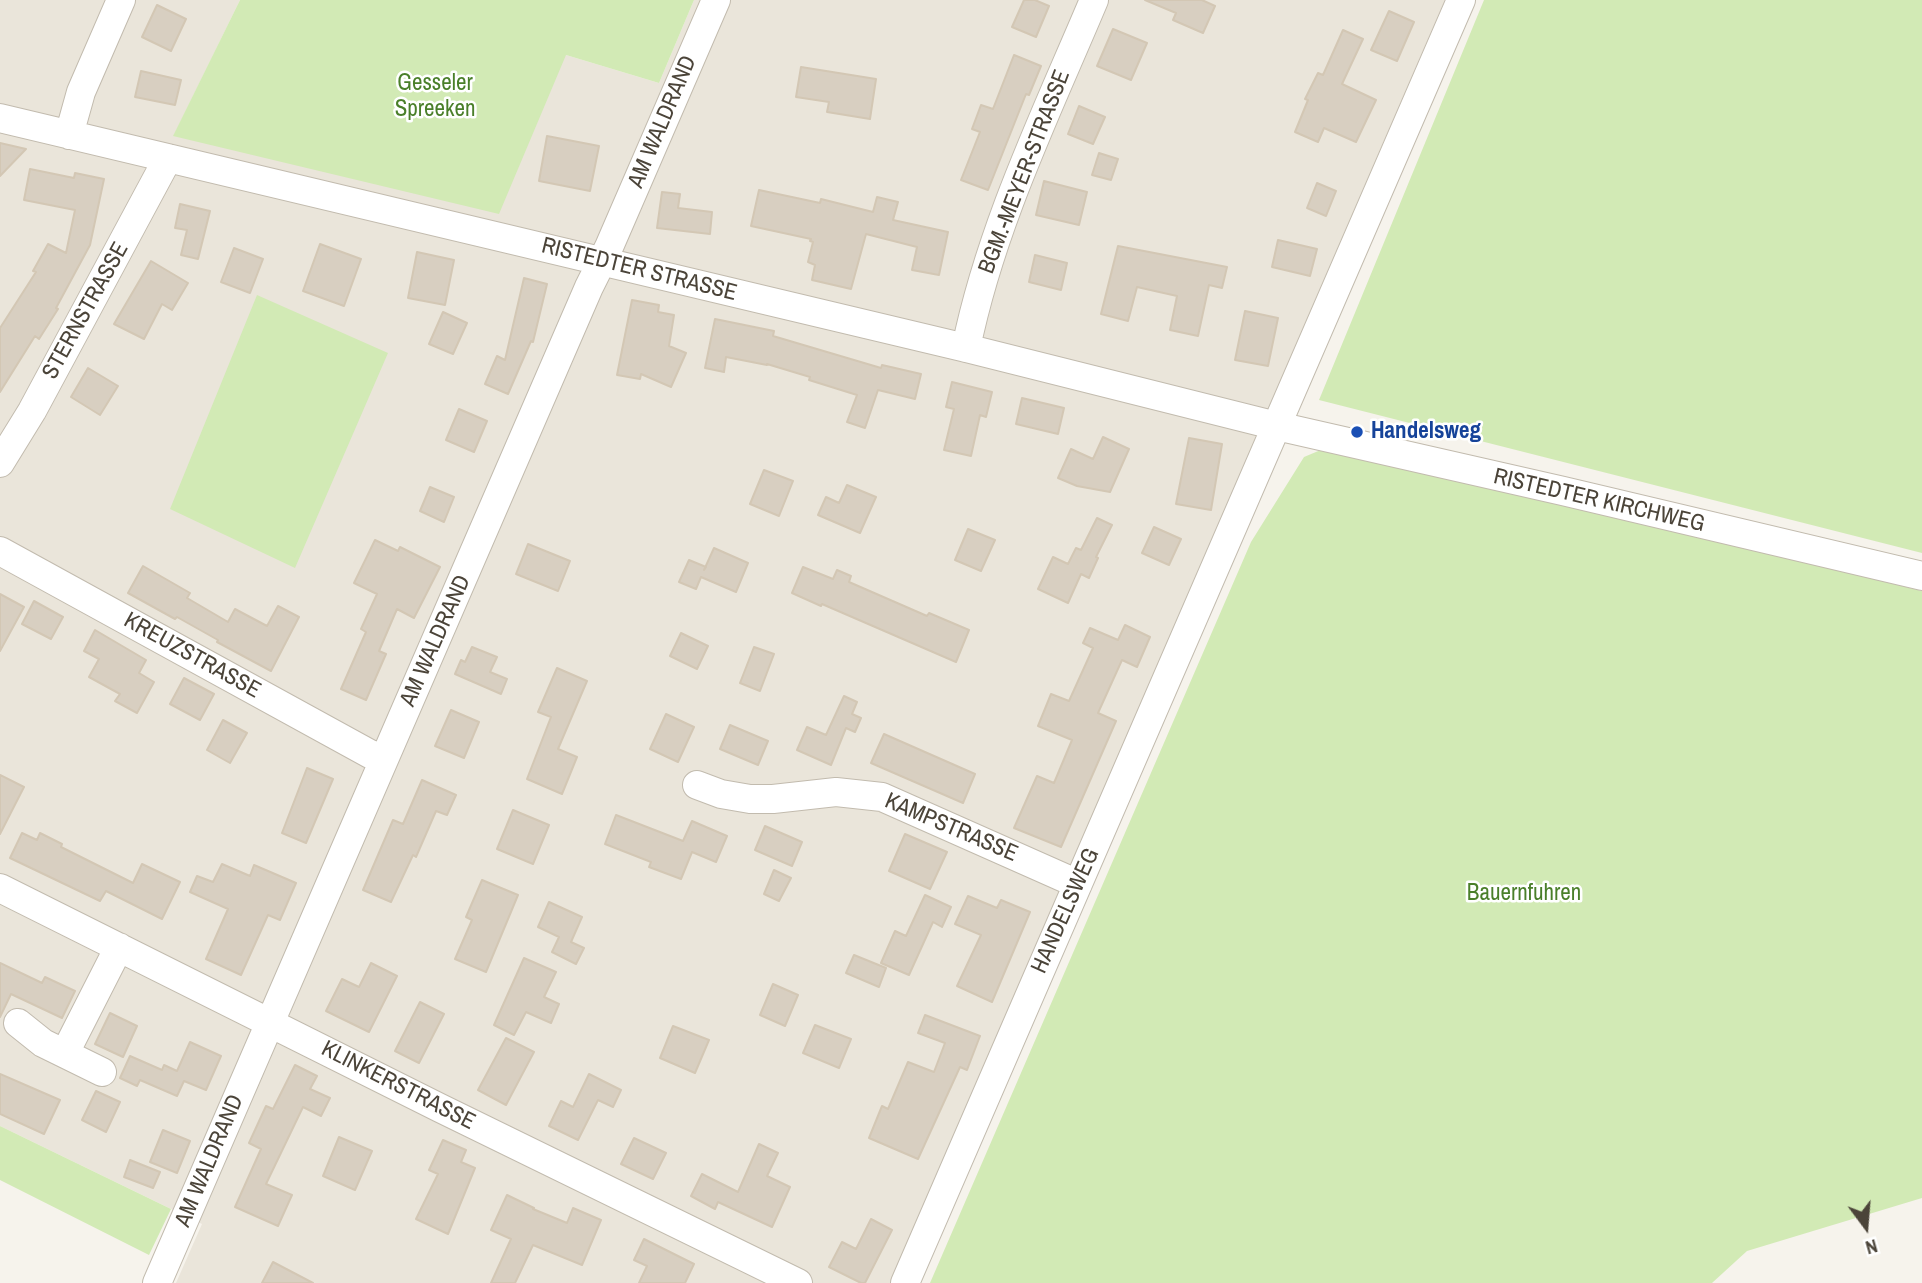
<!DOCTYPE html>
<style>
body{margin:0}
#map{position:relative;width:1922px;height:1283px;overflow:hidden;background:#f6f3ec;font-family:"Archivo Narrow",sans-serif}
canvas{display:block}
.north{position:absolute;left:1831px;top:1192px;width:70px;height:70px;-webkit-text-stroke:5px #fff;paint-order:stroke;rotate:164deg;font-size:19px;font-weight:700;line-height:28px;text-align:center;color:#4b4439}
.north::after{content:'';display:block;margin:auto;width:24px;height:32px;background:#4b4439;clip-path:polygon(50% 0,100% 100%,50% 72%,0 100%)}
</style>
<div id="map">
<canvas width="1922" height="1283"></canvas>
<div class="north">N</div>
</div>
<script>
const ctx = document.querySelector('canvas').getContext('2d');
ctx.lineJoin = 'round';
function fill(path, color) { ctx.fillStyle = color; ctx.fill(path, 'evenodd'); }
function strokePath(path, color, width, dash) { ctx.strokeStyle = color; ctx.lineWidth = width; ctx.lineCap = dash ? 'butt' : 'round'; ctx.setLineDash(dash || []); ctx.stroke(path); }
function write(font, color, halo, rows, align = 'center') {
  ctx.font = font + ' "Archivo Narrow",sans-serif'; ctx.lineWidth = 5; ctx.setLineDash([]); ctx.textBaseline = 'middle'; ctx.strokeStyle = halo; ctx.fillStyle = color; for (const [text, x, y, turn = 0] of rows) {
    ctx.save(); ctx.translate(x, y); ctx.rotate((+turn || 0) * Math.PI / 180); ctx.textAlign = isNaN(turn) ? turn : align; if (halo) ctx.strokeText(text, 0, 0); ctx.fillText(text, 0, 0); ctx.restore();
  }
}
const residential = new Path2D(`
 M 0,0 L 240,0 L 174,135 L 566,55 L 659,83 L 694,0 L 1445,0 L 890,1283 L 176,1283 L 202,1224 L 0,1126 Z`);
const green = new Path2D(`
 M 240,0 L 694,0 L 659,83 L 566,55 L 499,214 L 173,136 Z
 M 1484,0 L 1922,0 L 1922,553 L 1319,400 Z
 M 257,295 L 388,353 L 295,568 L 170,509 Z
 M 1335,444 L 1922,591 L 1922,1198 L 1747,1251 L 1712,1283 L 930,1283 L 1251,542 L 1304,457 Z
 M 0,1126 L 171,1209 L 149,1255 L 0,1180 Z`);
const building = new Path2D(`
 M 1024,0 L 1035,0 L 1049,6 L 1036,37 L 1012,27 Z
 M 1145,0 L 1202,0 L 1215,6 L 1203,33 L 1173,20 L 1176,13 Z
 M 157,5 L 186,19 L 171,51 L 142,37 Z
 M 1389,11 L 1414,22 L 1397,61 L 1371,50 Z
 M 1113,29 L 1147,43 L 1131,80 L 1097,66 Z
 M 1343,30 L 1363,39 L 1342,84 L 1376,100 L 1356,142 L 1324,128 L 1318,142 L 1295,132 L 1308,100 L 1305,99 L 1318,73 L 1323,75 Z
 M 1014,55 L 1041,66 L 1029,95 L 1026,94 L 988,190 L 961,180 L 980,132 L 972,129 L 981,105 L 993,109 Z
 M 801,67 L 876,79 L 870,119 L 827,112 L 829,102 L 796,97 Z
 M 141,71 L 181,80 L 175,105 L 135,97 Z
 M 1079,106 L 1105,117 L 1093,144 L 1068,134 Z
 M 547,136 L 599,146 L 590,191 L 539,181 Z
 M 0,143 L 26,149 L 0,176 Z
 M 1099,153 L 1118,159 L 1111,180 L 1092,175 Z
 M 30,169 L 74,178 L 75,173 L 104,179 L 90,245 L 56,308 L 58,309 L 39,339 L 35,336 L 0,392 L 0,328 L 36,272 L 33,271 L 48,244 L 66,253 L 75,210 L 24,200 Z
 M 1044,181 L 1087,192 L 1079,225 L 1036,215 Z
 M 1317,183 L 1336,191 L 1326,216 L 1307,208 Z
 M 759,190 L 820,203 L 821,199 L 873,212 L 877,197 L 898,202 L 893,220 L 948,232 L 939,275 L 912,270 L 917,247 L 866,234 L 851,289 L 812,280 L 815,265 L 808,262 L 813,242 L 810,241 L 811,239 L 751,226 Z
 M 662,192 L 680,194 L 678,208 L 712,212 L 710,234 L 657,228 Z
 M 180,204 L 210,211 L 198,259 L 181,255 L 187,230 L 175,228 Z
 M 1278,240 L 1317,249 L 1310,276 L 1272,267 Z
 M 320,244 L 361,259 L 344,306 L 303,291 Z
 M 1118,246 L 1227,267 L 1222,288 L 1209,285 L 1198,336 L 1170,330 L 1177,296 L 1137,287 L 1128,321 L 1101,314 Z
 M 234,248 L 263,259 L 250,293 L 221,282 Z
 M 417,252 L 454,260 L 445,305 L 408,298 Z
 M 1035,255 L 1067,263 L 1061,290 L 1029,282 Z
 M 151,261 L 188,283 L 172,310 L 162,304 L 144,339 L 114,324 Z
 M 524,278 L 547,284 L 533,342 L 531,341 L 508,394 L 485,384 L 497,356 L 505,360 Z
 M 632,300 L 659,305 L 658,312 L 674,315 L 669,346 L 686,353 L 671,387 L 641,374 L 640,379 L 617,375 Z
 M 1245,311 L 1278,318 L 1268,366 L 1235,360 Z
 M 443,312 L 467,323 L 453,354 L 429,344 Z
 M 715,319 L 774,331 L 773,336 L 881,368 L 882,365 L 921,374 L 915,399 L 878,390 L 865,428 L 847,422 L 857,395 L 809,380 L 810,377 L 767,364 L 767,365 L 726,357 L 724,372 L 705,368 Z
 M 88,368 L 118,386 L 100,415 L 71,397 Z
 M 952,382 L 992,392 L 986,417 L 980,415 L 971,456 L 944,450 L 954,409 L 946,407 Z
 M 1022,398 L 1064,408 L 1058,434 L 1016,424 Z
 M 459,409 L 487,421 L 474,452 L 446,440 Z
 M 1103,437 L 1129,449 L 1110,492 L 1077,486 L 1058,478 L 1071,449 L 1093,459 Z
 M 1189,438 L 1222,444 L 1211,510 L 1176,504 Z
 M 764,470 L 793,481 L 779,516 L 750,504 Z
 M 847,485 L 876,497 L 860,533 L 818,515 L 826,497 L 839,503 Z
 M 430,487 L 454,497 L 444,522 L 420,511 Z
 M 1097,518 L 1112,525 L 1096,557 L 1098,558 L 1089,578 L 1081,574 L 1068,603 L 1038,589 L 1053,557 L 1068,564 L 1076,548 L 1081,550 Z
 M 1154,527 L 1181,539 L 1169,565 L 1142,553 Z
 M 968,529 L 995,540 L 981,571 L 955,560 Z
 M 375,540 L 398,551 L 400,547 L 440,567 L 414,618 L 397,609 L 379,651 L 386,654 L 366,700 L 341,689 L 366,632 L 361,629 L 377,594 L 354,583 Z
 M 528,544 L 570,561 L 558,591 L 516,574 Z
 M 714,548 L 748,563 L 736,592 L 701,577 L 696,589 L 679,582 L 689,560 L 706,567 L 704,570 Z
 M 143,566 L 190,593 L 187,598 L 228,622 L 235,609 L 267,626 L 278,606 L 299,617 L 271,671 L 217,642 L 218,640 L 177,617 L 175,619 L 128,593 Z
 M 803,567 L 833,579 L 837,570 L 851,576 L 849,582 L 927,616 L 929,613 L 969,630 L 956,662 L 822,604 L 821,606 L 792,593 Z
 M 0,594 L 24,607 L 0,651 Z
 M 34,601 L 63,617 L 51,639 L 22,624 Z
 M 1125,625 L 1150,637 L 1137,667 L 1122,660 L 1098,713 L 1116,721 L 1061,847 L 1014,828 L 1037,776 L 1054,783 L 1072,740 L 1038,726 L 1051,694 L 1069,701 L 1093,648 L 1083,643 L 1090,628 L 1118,640 Z
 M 95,630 L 146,660 L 139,673 L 154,682 L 137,713 L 115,701 L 120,694 L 89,677 L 99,659 L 84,651 Z
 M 681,633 L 708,646 L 697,669 L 670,656 Z
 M 472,647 L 497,657 L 490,672 L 507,679 L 501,694 L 455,674 L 461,660 L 465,662 Z
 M 754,647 L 774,654 L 760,691 L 740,683 Z
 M 557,668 L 587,681 L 558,749 L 577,757 L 562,794 L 527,779 L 551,717 L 538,712 Z
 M 184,678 L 214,694 L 200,720 L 170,704 Z
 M 844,696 L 857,702 L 852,714 L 861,718 L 855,732 L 846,728 L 831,765 L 797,750 L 807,727 L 826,735 Z
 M 451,710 L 479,722 L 464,758 L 435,746 Z
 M 666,714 L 694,727 L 678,762 L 650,749 Z
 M 223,720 L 247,733 L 230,763 L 207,750 Z
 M 730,725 L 768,741 L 758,765 L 720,749 Z
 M 884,734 L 975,774 L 963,803 L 871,763 Z
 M 307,768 L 333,779 L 306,843 L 282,833 Z
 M 0,775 L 24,787 L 0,834 Z
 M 422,780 L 456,795 L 447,815 L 436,811 L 416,857 L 413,855 L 391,902 L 363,890 L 393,820 L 403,824 Z
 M 513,810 L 549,825 L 533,864 L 497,849 Z
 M 616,815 L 683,841 L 692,821 L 727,836 L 716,862 L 692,852 L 681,879 L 649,867 L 651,862 L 605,844 Z
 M 765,826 L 802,842 L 792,866 L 755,850 Z
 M 22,833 L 37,840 L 40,833 L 62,844 L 61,847 L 133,883 L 142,864 L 180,882 L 162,919 L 106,891 L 100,901 L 10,858 Z
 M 905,834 L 947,852 L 930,889 L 889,871 Z
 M 222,864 L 250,876 L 254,865 L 296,883 L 280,920 L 268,915 L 241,975 L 206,959 L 228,909 L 190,892 L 197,876 L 213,882 Z
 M 774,870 L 791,878 L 779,901 L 764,894 Z
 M 482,880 L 518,895 L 486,972 L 455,959 L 472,920 L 466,917 Z
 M 925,895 L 951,907 L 942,927 L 933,922 L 909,975 L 881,963 L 895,931 L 906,936 Z
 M 968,896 L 997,908 L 1001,900 L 1030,912 L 992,1002 L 957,986 L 981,935 L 955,924 Z
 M 549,902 L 582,917 L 571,942 L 584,948 L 576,964 L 552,952 L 559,937 L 538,927 Z
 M 854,955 L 886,968 L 879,987 L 846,973 Z
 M 524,958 L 556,972 L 544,997 L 559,1004 L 551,1023 L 526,1012 L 514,1035 L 494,1025 Z
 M 0,963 L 42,983 L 45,977 L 75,991 L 62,1018 L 11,994 L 0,1017 Z
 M 371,963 L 397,976 L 369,1032 L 326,1011 L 342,979 L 359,987 Z
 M 773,984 L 798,995 L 785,1026 L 760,1015 Z
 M 420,1002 L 444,1014 L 419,1063 L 395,1051 Z
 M 110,1013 L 137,1026 L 123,1057 L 95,1044 Z
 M 925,1015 L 980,1036 L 967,1070 L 960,1067 L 918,1159 L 869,1138 L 882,1106 L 888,1109 L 908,1062 L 934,1072 L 945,1043 L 918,1033 Z
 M 815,1025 L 851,1039 L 839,1068 L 803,1053 Z
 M 673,1026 L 709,1040 L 695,1073 L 660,1058 Z
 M 506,1038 L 534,1052 L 506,1105 L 478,1090 Z
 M 190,1042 L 221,1056 L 206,1090 L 184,1081 L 177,1096 L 140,1080 L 137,1086 L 120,1078 L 130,1056 L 162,1070 L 164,1065 L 177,1071 Z
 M 295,1065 L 317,1076 L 310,1089 L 330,1098 L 321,1116 L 303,1107 L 266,1184 L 292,1195 L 278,1226 L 235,1207 L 261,1149 L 249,1143 L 266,1106 L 273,1109 Z
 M 0,1074 L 60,1100 L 44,1134 L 0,1114 Z
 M 589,1074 L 621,1090 L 613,1107 L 598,1100 L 578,1140 L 549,1126 L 561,1101 L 573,1107 Z
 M 96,1091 L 120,1102 L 106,1132 L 82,1120 Z
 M 163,1130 L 190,1141 L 177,1173 L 150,1162 Z
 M 339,1137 L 372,1151 L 355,1190 L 323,1176 Z
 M 634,1138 L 666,1153 L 653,1179 L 621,1164 Z
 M 443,1140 L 466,1150 L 461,1162 L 475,1168 L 448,1234 L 416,1219 L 438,1174 L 429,1170 Z
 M 759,1144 L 778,1153 L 767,1176 L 790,1187 L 772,1227 L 718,1202 L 715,1209 L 691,1196 L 702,1174 L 738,1192 Z
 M 130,1160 L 160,1172 L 153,1188 L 124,1177 Z
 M 507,1195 L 534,1208 L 533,1209 L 567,1223 L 573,1208 L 601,1220 L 582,1265 L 533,1245 L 515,1283 L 491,1283 L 511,1239 L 491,1230 Z
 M 871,1219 L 892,1230 L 865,1283 L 861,1283 L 829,1267 L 842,1242 L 856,1249 Z
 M 644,1239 L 694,1264 L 685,1283 L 639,1283 L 647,1266 L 634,1260 Z
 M 273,1262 L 313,1283 L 262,1283 Z`);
const minor = new Path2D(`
 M 0,118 L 966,348 L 1277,426 L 1563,491 L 1922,576
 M 69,135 L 81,92 L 121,0
 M 966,348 C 991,226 1046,114 1094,0
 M 0,463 L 32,411 L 168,158
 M 0,551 L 370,754 L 384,759
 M 697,785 L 721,794 L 750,799 L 773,799 L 836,792 L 882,797 L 1078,884
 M 0,888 L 440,1108 L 798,1283
 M 18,1023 L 43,1043 L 102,1072
 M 65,1053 L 119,947
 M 157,1283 L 589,287 L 609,247 L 716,0
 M 905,1283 L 1461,0`);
const markers = [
 [1357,432,7,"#1a4fb4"]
];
const parkNames = [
 ["Gesseler",435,84],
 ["Spreeken",435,110],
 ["Bauernfuhren",1524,894]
];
const streetNames = [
 ["AM WALDRAND",663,122,-67],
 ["BGM.-MEYER-STRASSE",1025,172,-69],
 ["RISTEDTER STRASSE",639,270,14],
 ["STERNSTRASSE",86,311,-61],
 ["RISTEDTER KIRCHWEG",1599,501,13],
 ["AM WALDRAND",436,641,-66],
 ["KREUZSTRASSE",192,656,29],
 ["KAMPSTRASSE",951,828,23],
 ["HANDELSWEG",1066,911,-66],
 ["KLINKERSTRASSE",398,1086,27],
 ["AM WALDRAND",210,1161,-67]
];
const transitNames = [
 ["Handelsweg",1371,432]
];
fill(residential, '#eae5da');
fill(green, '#d2eab5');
fill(building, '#d8cfc1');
strokePath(building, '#d3c7b4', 2);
strokePath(minor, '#c2bbae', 30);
strokePath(minor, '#fff', 28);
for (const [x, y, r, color] of markers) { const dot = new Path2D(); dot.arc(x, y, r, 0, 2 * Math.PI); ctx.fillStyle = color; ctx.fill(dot); strokePath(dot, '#fff', 2.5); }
write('23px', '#4a7f2a', '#fff', parkNames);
write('23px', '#4b4439', '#fff', streetNames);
write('bold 23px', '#164399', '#fff', transitNames, 'left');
</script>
